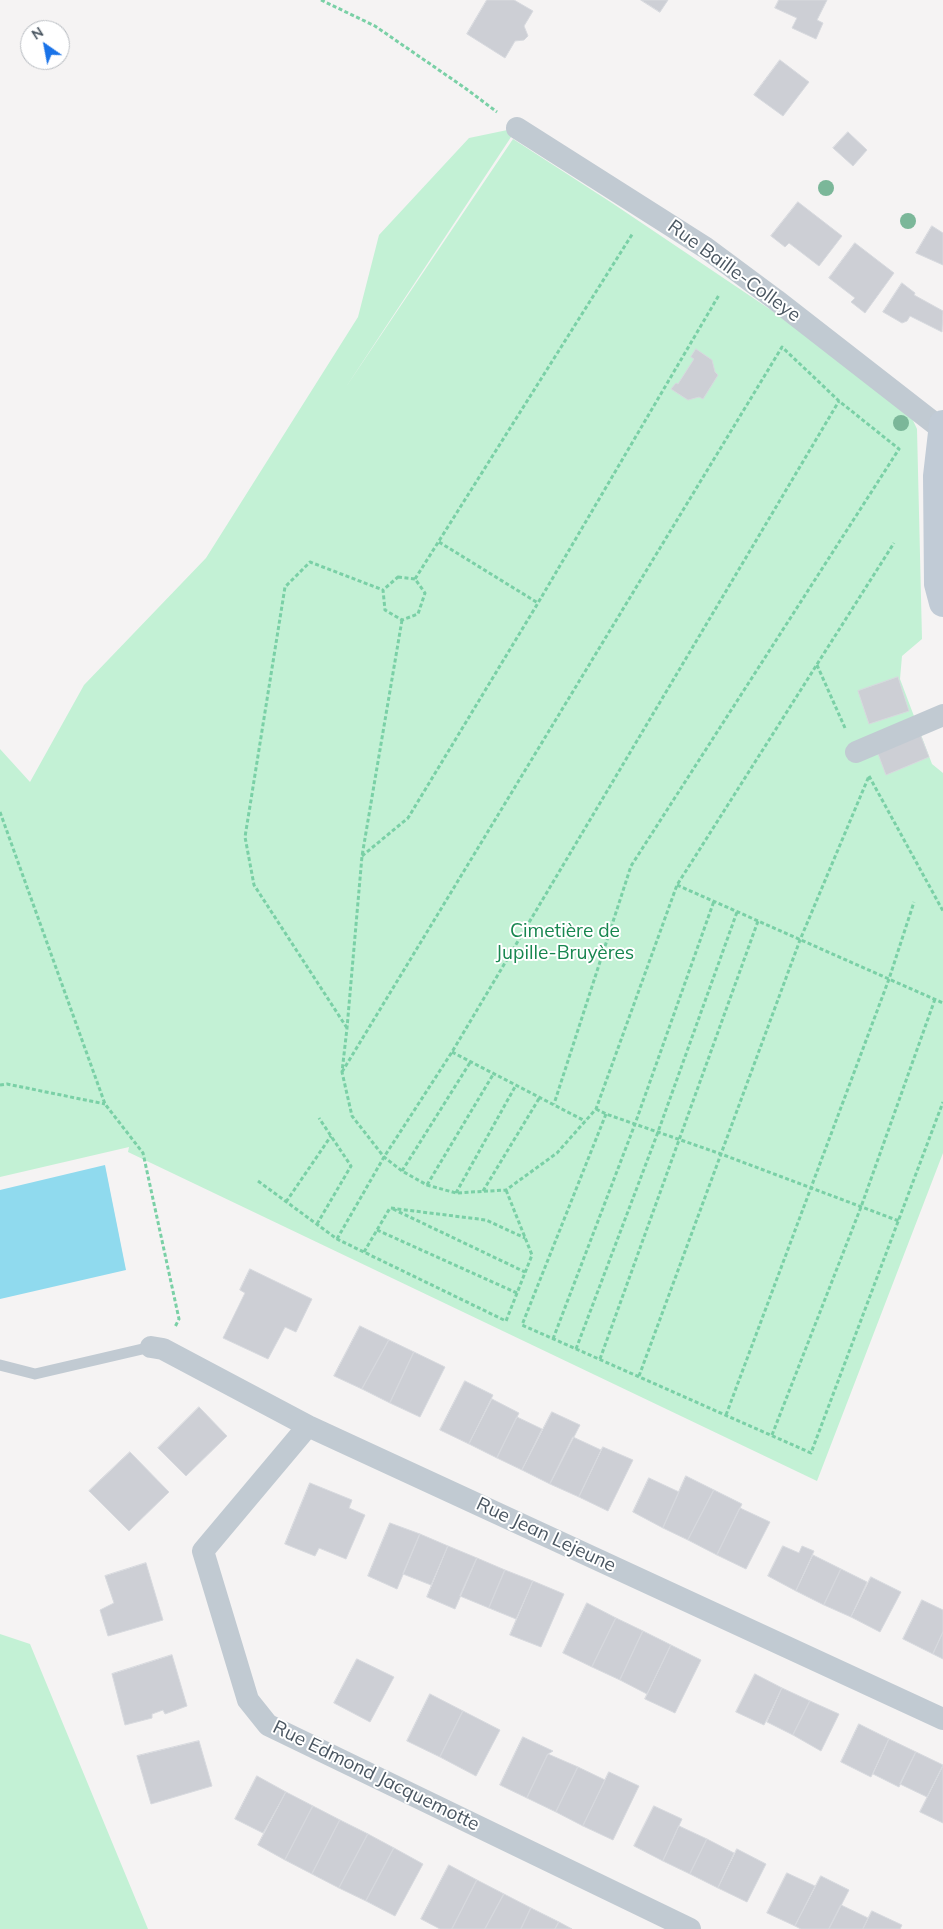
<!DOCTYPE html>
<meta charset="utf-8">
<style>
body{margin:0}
#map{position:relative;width:943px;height:1929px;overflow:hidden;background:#f5f3f3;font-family:Mulish,sans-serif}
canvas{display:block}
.north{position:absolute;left:20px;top:20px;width:50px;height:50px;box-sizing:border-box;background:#fff;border:1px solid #b7bbc0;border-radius:50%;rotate:327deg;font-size:14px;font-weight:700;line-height:20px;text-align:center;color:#4a5661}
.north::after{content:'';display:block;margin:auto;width:18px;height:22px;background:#1a73e8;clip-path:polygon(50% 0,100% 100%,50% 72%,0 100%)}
</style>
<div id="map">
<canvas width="943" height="1929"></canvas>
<div class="north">N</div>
</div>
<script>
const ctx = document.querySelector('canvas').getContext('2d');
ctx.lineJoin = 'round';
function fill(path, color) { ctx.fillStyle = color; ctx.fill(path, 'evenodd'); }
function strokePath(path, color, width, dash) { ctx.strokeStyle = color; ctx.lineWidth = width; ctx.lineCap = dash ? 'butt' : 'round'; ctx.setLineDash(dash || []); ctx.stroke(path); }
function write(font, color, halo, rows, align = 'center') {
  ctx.font = font + ' Mulish,sans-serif'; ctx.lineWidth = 4; ctx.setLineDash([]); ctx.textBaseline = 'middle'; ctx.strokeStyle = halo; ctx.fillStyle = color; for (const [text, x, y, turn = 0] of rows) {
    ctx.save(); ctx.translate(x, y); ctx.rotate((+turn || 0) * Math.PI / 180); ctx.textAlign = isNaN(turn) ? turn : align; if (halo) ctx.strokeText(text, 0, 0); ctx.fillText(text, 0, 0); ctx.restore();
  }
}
const green = new Path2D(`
 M 517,128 L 346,387 L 513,139 L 612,203 L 771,310 L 909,412 L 917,429 L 922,639 L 902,656 L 900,679 L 932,764 L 943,773 L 943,1153 L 817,1481 L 128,1152 L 129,1147 L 0,1177 L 0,749 L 30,782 L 84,685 L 206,558 L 358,317 L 379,235 L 469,138 Z
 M 0,1634 L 30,1644 L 148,1929 L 0,1929 Z`);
const water = new Path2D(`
 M 105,1165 L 126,1270 L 0,1299 L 0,1190 Z`);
const building = new Path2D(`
 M 487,0 L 514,0 L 533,11 L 524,26 L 528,36 L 524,40 L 515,41 L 505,58 L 467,34 Z
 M 641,0 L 668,0 L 660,12 Z
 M 779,0 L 827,0 L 817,20 L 823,23 L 816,39 L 792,28 L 797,18 L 775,8 Z
 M 780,60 L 809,82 L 783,116 L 754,95 Z
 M 848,132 L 867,150 L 853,166 L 833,148 Z
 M 798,202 L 842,236 L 819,266 L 789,243 L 785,247 L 771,236 Z
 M 932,226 L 943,233 L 943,265 L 916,253 Z
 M 855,243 L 894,273 L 865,313 L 851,302 L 855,298 L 829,278 Z
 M 902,283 L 915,293 L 914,295 L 943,311 L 942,332 L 910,316 L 907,321 L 902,323 L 883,312 Z
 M 696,349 L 712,360 L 715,372 L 718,375 L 703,399 L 699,397 L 688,400 L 671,389 L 676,383 L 678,384 L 694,359 L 691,357 Z
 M 898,677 L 909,711 L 869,724 L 858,691 Z
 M 920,734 L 929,757 L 886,775 L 877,751 Z
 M 250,1269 L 312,1299 L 296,1332 L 285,1327 L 268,1359 L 223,1338 L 245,1293 L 240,1290 Z
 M 360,1326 L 389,1340 L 362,1389 L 334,1376 Z
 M 389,1340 L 414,1352 L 390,1403 L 362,1389 Z
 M 414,1352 L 445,1367 L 420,1417 L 390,1403 Z
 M 465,1381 L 493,1395 L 469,1444 L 440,1430 Z
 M 492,1399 L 519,1413 L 497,1458 L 469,1444 Z
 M 199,1407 L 227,1436 L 186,1476 L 158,1448 Z
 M 552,1412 L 580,1425 L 550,1484 L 522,1470 Z
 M 517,1417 L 542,1429 L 522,1470 L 497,1458 Z
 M 573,1437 L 601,1450 L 579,1497 L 550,1484 Z
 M 603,1447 L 633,1460 L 608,1511 L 579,1497 Z
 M 130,1452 L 169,1492 L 129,1531 L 89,1491 Z
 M 686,1476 L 714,1490 L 688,1540 L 663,1528 Z
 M 649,1478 L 679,1492 L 663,1528 L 633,1512 Z
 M 310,1483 L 352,1500 L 349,1508 L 365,1515 L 346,1559 L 319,1548 L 315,1556 L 285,1544 Z
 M 714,1490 L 742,1504 L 717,1555 L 688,1540 Z
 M 740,1508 L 770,1522 L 746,1569 L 717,1555 Z
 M 390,1523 L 420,1534 L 397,1589 L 368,1576 Z
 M 420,1534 L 448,1546 L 431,1585 L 403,1574 Z
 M 448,1546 L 477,1558 L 455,1609 L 427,1597 Z
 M 783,1546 L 799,1553 L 802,1546 L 814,1551 L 796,1591 L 768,1576 Z
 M 813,1555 L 841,1569 L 824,1605 L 796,1591 Z
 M 477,1558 L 505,1570 L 489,1608 L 460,1596 Z
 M 146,1563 L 163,1620 L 108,1636 L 100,1610 L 114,1603 L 105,1576 Z
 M 841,1569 L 867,1582 L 851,1617 L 824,1605 Z
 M 505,1570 L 533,1581 L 516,1619 L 489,1608 Z
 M 871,1577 L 901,1592 L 880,1632 L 851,1617 Z
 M 533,1581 L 564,1594 L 541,1647 L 510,1635 Z
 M 922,1600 L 943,1610 L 943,1632 L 933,1654 L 903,1639 Z
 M 587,1603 L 616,1618 L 592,1667 L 563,1653 Z
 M 616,1618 L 643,1631 L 620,1680 L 592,1667 Z
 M 643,1631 L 671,1645 L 647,1694 L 620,1680 Z
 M 943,1632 L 943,1659 L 933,1654 Z
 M 671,1645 L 701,1660 L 675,1713 L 645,1699 Z
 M 172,1655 L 187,1706 L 165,1714 L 163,1710 L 152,1714 L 152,1718 L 125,1725 L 112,1674 Z
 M 357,1659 L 394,1677 L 370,1722 L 334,1703 Z
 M 755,1674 L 782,1688 L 764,1725 L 736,1712 Z
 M 782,1688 L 810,1701 L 793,1735 L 767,1722 Z
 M 430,1694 L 463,1711 L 440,1757 L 407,1741 Z
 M 810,1701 L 839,1714 L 821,1751 L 793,1735 Z
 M 463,1711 L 500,1730 L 476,1776 L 440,1757 Z
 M 859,1724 L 889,1739 L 871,1777 L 841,1762 Z
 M 523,1737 L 553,1751 L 548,1754 L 527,1798 L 500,1785 Z
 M 889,1739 L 916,1752 L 899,1787 L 873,1774 Z
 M 199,1741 L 212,1786 L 151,1804 L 137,1756 Z
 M 916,1752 L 943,1765 L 927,1797 L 900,1784 Z
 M 548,1754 L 578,1767 L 556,1812 L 527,1798 Z
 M 943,1766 L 943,1823 L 920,1812 Z
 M 578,1767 L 605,1780 L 583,1826 L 556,1812 Z
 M 609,1772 L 639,1786 L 613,1840 L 583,1826 Z
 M 257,1776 L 286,1792 L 263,1833 L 235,1819 Z
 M 286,1792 L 313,1806 L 285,1860 L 258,1845 Z
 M 313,1806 L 340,1820 L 312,1874 L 285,1860 Z
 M 654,1806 L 682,1819 L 663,1861 L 634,1846 Z
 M 340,1820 L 368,1834 L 339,1888 L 312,1874 Z
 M 679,1826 L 707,1839 L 690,1874 L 663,1861 Z
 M 368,1834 L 394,1848 L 366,1901 L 339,1888 Z
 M 707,1839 L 734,1853 L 718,1888 L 690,1874 Z
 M 394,1848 L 423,1864 L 395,1916 L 366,1901 Z
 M 737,1849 L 766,1864 L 747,1902 L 718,1888 Z
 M 449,1865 L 477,1880 L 452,1929 L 440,1929 L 421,1919 Z
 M 787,1873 L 815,1886 L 795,1926 L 767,1913 Z
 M 821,1876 L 849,1890 L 829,1929 L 801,1929 L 795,1926 Z
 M 477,1880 L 504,1894 L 485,1929 L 452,1929 Z
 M 504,1894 L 531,1908 L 521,1929 L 485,1929 Z
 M 841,1905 L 868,1918 L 863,1929 L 829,1929 Z
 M 531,1908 L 559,1922 L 555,1929 L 521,1929 Z
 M 872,1911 L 902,1925 L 900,1929 L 863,1929 Z
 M 559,1922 L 572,1929 L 555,1929 Z`);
const path = new Path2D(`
 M 321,0 L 375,26 L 465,88 L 497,112
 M 439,542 L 538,603
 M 398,577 L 415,579 L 425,593 L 418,614 L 402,620 L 385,610 L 383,590 Z
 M 415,579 L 633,233
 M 402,620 L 362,856 L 347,1028 L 342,1072 L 352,1116 L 384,1157 L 402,1171 L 427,1185 L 456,1193 L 506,1190 L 557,1153 L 596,1109 L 677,885 L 894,543
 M 817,665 L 845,728
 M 869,776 L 943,911
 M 0,812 L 105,1104 L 143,1153 L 179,1319 L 175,1327
 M 362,856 L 408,818 L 538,603 L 719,295
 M 677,885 L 943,1003
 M 347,1028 L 254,885 L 245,837 L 285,587 L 310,562 L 383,590
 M 452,1052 L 585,1121
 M 342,1072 L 782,347 L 839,401 L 899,449 L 631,866 L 554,1104
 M 0,1085 L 7,1084 L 105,1104
 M 596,1109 L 606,1114 L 721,1154 L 899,1221
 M 606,1114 L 522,1325 L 811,1453 L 943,1102
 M 402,1171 L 471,1061
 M 258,1181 L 337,1239 L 506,1321 L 532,1255 L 506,1190
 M 427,1185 L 494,1073
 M 483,1191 L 540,1097
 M 456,1193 L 516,1085
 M 286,1202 L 331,1136
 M 393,1209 L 525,1272
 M 317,1224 L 351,1166 L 319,1118
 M 377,1230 L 517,1293
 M 337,1239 L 384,1157 L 452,1052 L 839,401
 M 364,1252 L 390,1208 L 486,1220 L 525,1238
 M 553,1339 L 635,1124 L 714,901
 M 576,1349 L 658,1132 L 737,912
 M 600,1359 L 758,921
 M 639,1376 L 800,940 L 869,776
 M 726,1415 L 889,979 L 914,902
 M 772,1435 L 861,1207 L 935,999`);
const lane = new Path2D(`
 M 0,1365 L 35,1374 L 151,1347`);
const street = new Path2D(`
 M 517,128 L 706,248 L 776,300 L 943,430
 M 856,752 L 943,715
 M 151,1347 L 163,1349 L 308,1426 L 943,1719
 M 308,1426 L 203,1551 L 248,1700 L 268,1725 L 690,1929`);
const secondary = new Path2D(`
 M 943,424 L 937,476 L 938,584 L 943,603`);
const trees = [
 [826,188],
 [908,221],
 [901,423]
];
const streetNames = [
 ["Rue Baille-Colleye",734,271,36],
 ["Rue Jean Lejeune",546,1535,25],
 ["Rue Edmond Jacquemotte",376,1776,26]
];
const parkNames = [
 ["Cimetière de",565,931],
 ["Jupille-Bruyères",565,953]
];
fill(green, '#c3f1d5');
fill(water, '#90daee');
fill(building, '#cdcfd5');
strokePath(building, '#d7d9de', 1);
strokePath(path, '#7ad0a6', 3, [4, 2.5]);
strokePath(lane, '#c1cad2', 11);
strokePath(street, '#c1cad2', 22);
strokePath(secondary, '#c1cbd6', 28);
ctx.fillStyle = '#7bb799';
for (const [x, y] of trees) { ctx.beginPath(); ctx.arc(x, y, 8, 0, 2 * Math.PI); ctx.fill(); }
write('19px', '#4a5661', '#fff', streetNames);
write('19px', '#17864f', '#fff', parkNames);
</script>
